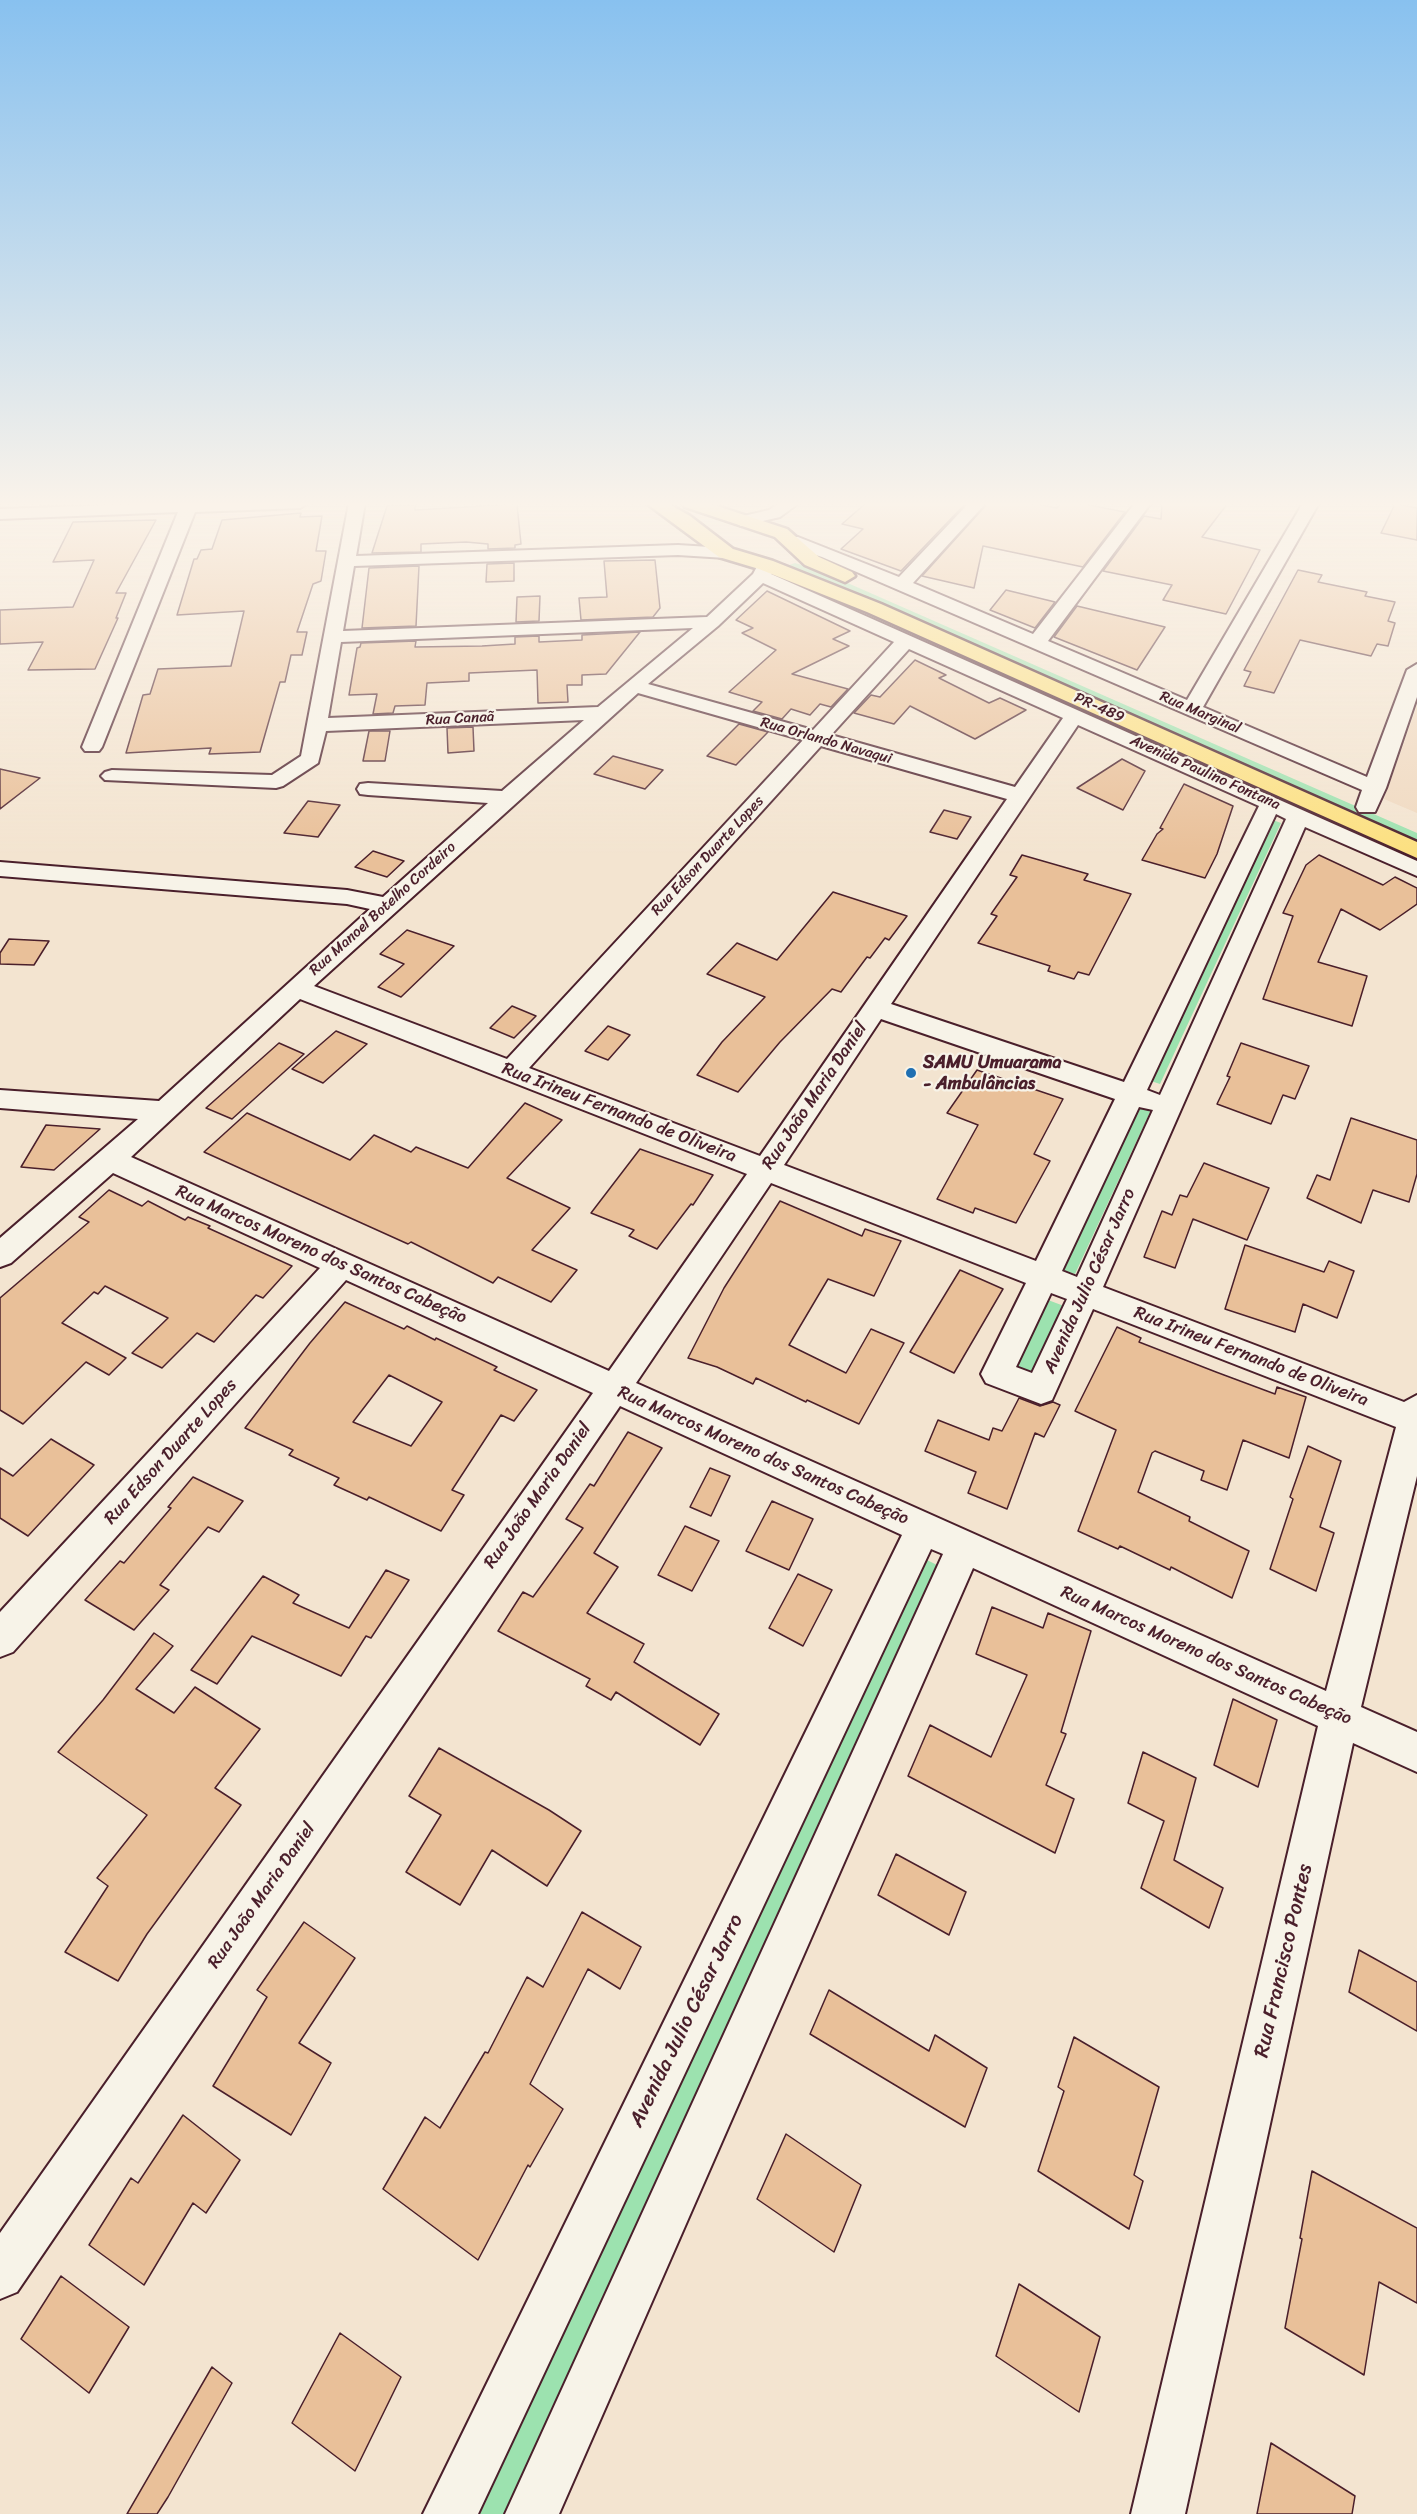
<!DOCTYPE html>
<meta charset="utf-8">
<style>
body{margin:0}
canvas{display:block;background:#f3e4d0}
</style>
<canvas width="1417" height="2514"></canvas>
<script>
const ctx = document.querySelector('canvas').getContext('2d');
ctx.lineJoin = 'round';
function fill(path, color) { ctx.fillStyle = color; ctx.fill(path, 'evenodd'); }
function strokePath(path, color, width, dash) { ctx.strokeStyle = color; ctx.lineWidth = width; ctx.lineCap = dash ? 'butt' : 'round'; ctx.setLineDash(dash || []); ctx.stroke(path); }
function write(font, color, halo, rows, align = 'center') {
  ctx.font = font + ' Sriracha,sans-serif'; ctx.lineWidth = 4.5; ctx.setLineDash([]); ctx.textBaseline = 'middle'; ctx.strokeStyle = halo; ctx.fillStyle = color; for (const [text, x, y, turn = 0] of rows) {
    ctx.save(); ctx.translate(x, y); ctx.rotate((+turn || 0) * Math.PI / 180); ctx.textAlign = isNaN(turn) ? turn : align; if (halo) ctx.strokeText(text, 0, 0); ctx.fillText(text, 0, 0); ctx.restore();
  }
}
const built = new Path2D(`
 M 1417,706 L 1417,813 L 1384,799 Z`);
const green = new Path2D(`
 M 795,563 L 818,570 L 1417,833 L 1417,842 L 887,607 L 790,568 L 789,565 Z
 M 786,575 L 1417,854 L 1417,863 L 783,577 Z
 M 1270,819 L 1281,823 L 1160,1084 L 1148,1080 Z
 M 1138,1103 L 1152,1108 L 1075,1274 L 1059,1269 Z
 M 1048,1300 L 1064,1306 L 1033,1375 L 1016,1368 Z
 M 923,1558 L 939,1566 L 508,2514 L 480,2514 Z`);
const building = new Path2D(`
 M 866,503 L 966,503 L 901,571 L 841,549 L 863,529 L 842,524 Z
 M 988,503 L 1029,503 L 1057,508 L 1061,503 L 1078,503 L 1125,512 L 1083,567 L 983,546 L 974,588 L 922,576 Z
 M 1162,503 L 1228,503 L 1202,537 L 1260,550 L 1226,614 L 1163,600 L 1172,585 L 1103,571 L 1144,516 L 1161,519 Z
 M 517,504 L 521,544 L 515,545 L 515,548 L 488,549 L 488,544 L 466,542 L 421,544 L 421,552 L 372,553 L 387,506 L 415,505 L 415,510 Z
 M 1395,504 L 1417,508 L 1417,540 L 1381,533 Z
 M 301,513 L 300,517 L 322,516 L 316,551 L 326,551 L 321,581 L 313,584 L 297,632 L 307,632 L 302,655 L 291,655 L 285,682 L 280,682 L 260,752 L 209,754 L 211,748 L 126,753 L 143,695 L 150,694 L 158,669 L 231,666 L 244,611 L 177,615 L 194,559 L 197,559 L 201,550 L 212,549 L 222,520 Z
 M 156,520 L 116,593 L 126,593 L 116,618 L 118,618 L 95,669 L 28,670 L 43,642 L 0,644 L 0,610 L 73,607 L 94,560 L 53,562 L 73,522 Z
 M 655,560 L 660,608 L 653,617 L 581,620 L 579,598 L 607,597 L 604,561 Z
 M 514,563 L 514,581 L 486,582 L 487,564 Z
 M 419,566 L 416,626 L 362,628 L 369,568 Z
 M 1298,570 L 1322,575 L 1318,582 L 1367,592 L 1365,596 L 1395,602 L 1388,621 L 1395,623 L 1388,646 L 1377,644 L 1371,656 L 1300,640 L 1274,693 L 1244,686 L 1251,672 L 1244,670 Z
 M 1006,590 L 1055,602 L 1035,628 L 990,610 Z
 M 767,591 L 850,631 L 833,639 L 849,646 L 792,674 L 848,689 L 831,707 L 820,704 L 810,715 L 791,709 L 782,719 L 753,711 L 762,702 L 729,692 L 776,650 L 742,633 L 753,628 L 736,620 Z
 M 540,596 L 539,621 L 516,622 L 517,597 Z
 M 1077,606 L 1165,627 L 1137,670 L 1054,637 Z
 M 640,632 L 606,674 L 582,675 L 582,685 L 567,685 L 568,702 L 538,703 L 537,670 L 469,673 L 469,681 L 427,683 L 425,705 L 395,706 L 393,713 L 373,714 L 377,694 L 349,695 L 357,648 L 360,647 L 361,643 L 416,641 L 415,647 L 482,646 L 515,644 L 515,637 L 539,636 L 539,642 L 582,640 L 582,635 Z
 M 915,660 L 946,675 L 939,678 L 989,703 L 1000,698 L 1026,710 L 975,739 L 910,706 L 894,724 L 854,713 L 871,695 L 880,697 Z
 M 739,724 L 768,732 L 736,765 L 707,756 Z
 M 473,727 L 474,751 L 448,753 L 447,728 Z
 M 369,731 L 390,731 L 385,761 L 363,761 Z
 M 613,756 L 663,770 L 645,789 L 594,774 Z
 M 1122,759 L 1145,771 L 1123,810 L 1077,788 Z
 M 0,769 L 40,778 L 0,809 Z
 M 1184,784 L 1233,806 L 1217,854 L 1205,878 L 1142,860 L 1157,834 L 1163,829 L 1160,828 Z
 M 308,801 L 340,805 L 318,837 L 284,833 Z
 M 944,810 L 971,817 L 957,839 L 930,832 Z
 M 373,851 L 404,861 L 387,877 L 355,867 Z
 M 1022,855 L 1088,874 L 1084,880 L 1131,894 L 1089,975 L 1078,972 L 1074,979 L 1048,971 L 1050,966 L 978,943 L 997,916 L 991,914 L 1017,877 L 1010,875 Z
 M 1319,855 L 1383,885 L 1395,877 L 1417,888 L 1417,904 L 1380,930 L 1341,909 L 1318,962 L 1367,976 L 1352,1026 L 1263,999 L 1293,916 L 1283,913 L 1306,865 Z
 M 833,892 L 907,916 L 889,940 L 885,938 L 870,958 L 867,957 L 841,992 L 832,989 L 780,1042 L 738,1092 L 697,1075 L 722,1042 L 765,997 L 707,974 L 737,943 L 777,960 Z
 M 407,930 L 454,946 L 401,997 L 378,987 L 404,964 L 380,954 Z
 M 9,939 L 49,941 L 34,965 L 0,964 L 0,953 Z
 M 512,1006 L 536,1016 L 514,1038 L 490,1028 Z
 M 608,1026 L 630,1035 L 608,1060 L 585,1051 Z
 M 336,1031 L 367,1044 L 323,1083 L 292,1069 Z
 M 279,1043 L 304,1054 L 232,1119 L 206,1108 Z
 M 1241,1043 L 1309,1066 L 1295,1099 L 1283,1095 L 1271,1124 L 1217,1104 L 1230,1077 L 1227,1076 Z
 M 977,1070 L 1063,1099 L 1034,1154 L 1050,1161 L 1016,1223 L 975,1208 L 973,1213 L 937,1199 L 978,1125 L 947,1113 Z
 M 525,1103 L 562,1120 L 507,1178 L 570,1208 L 532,1250 L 577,1270 L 551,1302 L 498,1277 L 493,1283 L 411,1242 L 408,1244 L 204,1152 L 247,1113 L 350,1160 L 374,1135 L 411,1152 L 416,1147 L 468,1168 Z
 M 1351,1118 L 1417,1140 L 1417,1174 L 1409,1202 L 1373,1190 L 1361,1223 L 1307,1198 L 1317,1175 L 1330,1180 Z
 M 46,1125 L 100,1129 L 54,1170 L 21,1167 Z
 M 640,1149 L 713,1175 L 693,1205 L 691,1204 L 657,1249 L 629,1236 L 634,1230 L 591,1213 Z
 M 1204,1163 L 1269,1188 L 1247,1240 L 1193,1219 L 1175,1268 L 1144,1257 L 1162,1211 L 1172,1215 L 1180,1195 L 1187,1197 Z
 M 109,1190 L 142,1206 L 148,1201 L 185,1220 L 188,1217 L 210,1226 L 208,1228 L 292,1266 L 263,1298 L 256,1295 L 214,1342 L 197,1333 L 162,1368 L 132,1353 L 168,1318 L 105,1286 L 98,1294 L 94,1292 L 62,1323 L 126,1358 L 109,1375 L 86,1362 L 23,1424 L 0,1410 L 0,1298 L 89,1222 L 79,1217 Z
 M 780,1201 L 862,1236 L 865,1229 L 901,1241 L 874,1296 L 828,1279 L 789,1345 L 846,1373 L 871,1329 L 904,1343 L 859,1424 L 807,1400 L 806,1402 L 756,1378 L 753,1384 L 717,1367 L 688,1358 L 724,1288 Z
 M 1245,1245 L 1324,1272 L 1329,1261 L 1354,1271 L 1337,1318 L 1303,1304 L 1295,1332 L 1225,1309 Z
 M 960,1270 L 1003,1289 L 954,1373 L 910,1352 Z
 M 345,1302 L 404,1329 L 407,1326 L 435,1340 L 436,1338 L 497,1367 L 494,1370 L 537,1390 L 514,1421 L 501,1415 L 452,1490 L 464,1495 L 441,1531 L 369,1497 L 367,1500 L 334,1485 L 339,1478 L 289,1455 L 293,1450 L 245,1428 L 310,1343 ZM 389,1375 L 442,1402 L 411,1446 L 353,1422 Z
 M 1117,1327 L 1141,1338 L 1139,1342 L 1216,1372 L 1275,1394 L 1277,1387 L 1306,1397 L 1289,1458 L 1243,1440 L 1227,1490 L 1201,1480 L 1204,1471 L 1155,1451 L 1152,1453 L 1138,1492 L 1190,1517 L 1189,1521 L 1249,1551 L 1232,1598 L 1171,1567 L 1170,1570 L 1120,1546 L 1118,1549 L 1078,1531 L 1116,1430 L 1075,1411 Z
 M 1019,1398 L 1040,1406 L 1053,1402 L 1060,1405 L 1044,1437 L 1035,1433 L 1007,1509 L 968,1493 L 976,1472 L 925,1451 L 938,1420 L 989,1440 L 993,1428 L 1002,1431 Z
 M 628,1432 L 662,1448 L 594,1553 L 618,1567 L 587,1613 L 644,1644 L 634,1662 L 719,1714 L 700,1745 L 616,1692 L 611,1700 L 586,1686 L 590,1679 L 498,1631 L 523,1592 L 533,1597 L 583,1528 L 566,1519 L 590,1484 L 594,1486 Z
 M 51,1439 L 94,1465 L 28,1536 L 0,1518 L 0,1468 L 13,1476 Z
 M 1308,1446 L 1341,1461 L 1320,1527 L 1334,1533 L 1316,1591 L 1270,1569 L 1293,1499 L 1290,1497 Z
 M 710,1468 L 730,1476 L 711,1516 L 690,1507 Z
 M 193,1477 L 243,1501 L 219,1532 L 208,1527 L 160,1585 L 169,1590 L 134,1630 L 85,1600 L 120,1561 L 124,1563 L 171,1508 L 168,1507 Z
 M 772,1501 L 813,1519 L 789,1570 L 746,1551 Z
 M 685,1526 L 719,1541 L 692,1591 L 658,1575 Z
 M 386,1570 L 409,1580 L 371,1638 L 366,1636 L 341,1676 L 252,1636 L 217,1684 L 191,1670 L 263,1576 L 299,1595 L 293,1603 L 349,1628 Z
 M 798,1574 L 832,1590 L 803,1646 L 769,1628 Z
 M 992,1607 L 1043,1628 L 1048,1613 L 1091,1631 L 1061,1732 L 1066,1734 L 1046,1785 L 1074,1799 L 1055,1853 L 908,1776 L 930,1725 L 991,1757 L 1027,1675 L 976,1654 Z
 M 154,1633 L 173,1646 L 136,1689 L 174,1713 L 195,1687 L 260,1729 L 215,1788 L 241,1805 L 147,1934 L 118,1981 L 65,1952 L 108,1886 L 97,1878 L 147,1815 L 58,1752 L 103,1700 Z
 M 1233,1699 L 1277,1720 L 1258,1787 L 1214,1765 Z
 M 439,1748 L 549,1810 L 581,1831 L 547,1886 L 492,1850 L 460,1905 L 406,1872 L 441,1815 L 409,1796 Z
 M 1143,1752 L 1196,1778 L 1174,1860 L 1223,1888 L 1209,1928 L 1141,1888 L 1164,1821 L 1128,1803 Z
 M 896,1854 L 966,1892 L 949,1935 L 878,1895 Z
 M 582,1912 L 641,1947 L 620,1989 L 588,1969 L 530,2084 L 563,2109 L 530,2167 L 528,2165 L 478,2260 L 383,2189 L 425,2117 L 440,2128 L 485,2052 L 488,2053 L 527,1977 L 543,1987 Z
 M 304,1922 L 355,1958 L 299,2043 L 331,2063 L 291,2135 L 213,2086 L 267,1997 L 257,1990 Z
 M 1359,1950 L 1417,1982 L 1417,2031 L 1349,1992 Z
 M 829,1990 L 929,2051 L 935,2035 L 987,2068 L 965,2127 L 810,2034 Z
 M 1074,2037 L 1159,2087 L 1134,2175 L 1143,2181 L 1129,2229 L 1038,2171 L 1064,2091 L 1058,2087 Z
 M 183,2115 L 240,2160 L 206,2213 L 193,2203 L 144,2285 L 89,2245 L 131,2178 L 138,2183 Z
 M 786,2134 L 861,2185 L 834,2252 L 757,2199 Z
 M 1312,2171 L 1417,2228 L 1417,2303 L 1379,2282 L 1364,2375 L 1285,2328 L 1302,2239 L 1300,2238 Z
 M 61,2276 L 129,2327 L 89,2393 L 21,2339 Z
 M 1019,2284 L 1100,2337 L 1079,2412 L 996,2356 Z
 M 340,2333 L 401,2377 L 355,2471 L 292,2423 Z
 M 212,2367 L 232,2383 L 168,2497 L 157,2514 L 127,2514 Z
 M 1271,2443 L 1355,2496 L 1352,2514 L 1257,2514 Z`);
const minor = new Path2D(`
 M 173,503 L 308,503 L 300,508 L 195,512 L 102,747 L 99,751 L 85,751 L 82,747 L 178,512 L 0,519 L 0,509 Z
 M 349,503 L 365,503 L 356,556 L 678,545 L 726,548 L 734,553 L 726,558 L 678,555 L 354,566 L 343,631 L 707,617 L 753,574 L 760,561 L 766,560 L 775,565 L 771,574 L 1417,861 L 1417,876 L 1305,827 L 1103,1287 L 1404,1402 L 1417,1395 L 1417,1476 L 1361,1707 L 1417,1732 L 1417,1772 L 1353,1743 L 1185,2514 L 1131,2514 L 1318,1726 L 973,1568 L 559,2514 L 505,2514 L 943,1554 L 931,1549 L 478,2514 L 423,2514 L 902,1535 L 620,1406 L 17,2292 L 0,2299 L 0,2233 L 593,1393 L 346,1280 L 13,1652 L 0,1657 L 0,1612 L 320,1268 L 113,1173 L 11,1263 L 0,1267 L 0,1238 L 138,1119 L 0,1108 L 0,1090 L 159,1101 L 370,909 L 347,904 L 0,876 L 0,862 L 347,890 L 383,897 L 488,803 L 368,795 L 360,794 L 357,789 L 360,784 L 368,783 L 502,791 L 584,720 L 326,731 L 318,763 L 283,786 L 276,788 L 105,780 L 101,776 L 105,772 L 112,770 L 272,775 L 301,756 ZM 763,583 L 894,642 L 813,730 L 648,684 L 718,626 ZM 693,628 L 598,707 L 328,718 L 341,642 ZM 909,649 L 1063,718 L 1015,787 L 831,735 ZM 638,693 L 803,740 L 507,1059 L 314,986 ZM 1078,725 L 1259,806 L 1124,1082 L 891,1004 ZM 821,746 L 1007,799 L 760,1156 L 529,1068 ZM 1276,814 L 1286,819 L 1160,1095 L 1147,1090 ZM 300,999 L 747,1174 L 609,1371 L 131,1157 ZM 881,1019 L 1115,1099 L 1036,1261 L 784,1165 ZM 1139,1107 L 1153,1110 L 1077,1277 L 1062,1271 ZM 771,1183 L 1026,1283 L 981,1374 L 986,1383 L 1041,1404 L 1052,1400 L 1093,1309 L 1396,1427 L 1326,1691 L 636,1383 ZM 1051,1293 L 1067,1299 L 1032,1373 L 1016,1367 Z
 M 780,503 L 799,503 L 780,517 L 741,526 L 733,521 L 735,518 L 769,510 Z
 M 969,503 L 986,503 L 913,583 L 1033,634 L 1135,503 L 1151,503 L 1048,641 L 1187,700 L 1303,503 L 1319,503 L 1203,707 L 1367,777 L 1407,670 L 1417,664 L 1417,697 L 1386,788 L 1375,812 L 1359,812 L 1356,807 L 1362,790 L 822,557 L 786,545 L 784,541 L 786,537 L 798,537 L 899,577 Z`);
const major = new Path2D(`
 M 646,503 L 667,503 L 690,516 L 733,549 L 773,561 L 881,604 L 1417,842 L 1417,858 L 867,612 L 759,569 L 719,557 Z
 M 682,503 L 708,503 L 787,529 L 819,557 L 852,572 L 855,576 L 845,582 L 805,565 L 775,537 L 685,507 Z`);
const markers = [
 [911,1073,6,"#1f6fb2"]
];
const farStreetnames = [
 ["PR-489",1099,708,24],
 ["Rua Marginal",1200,713,23],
 ["Rua Canaã",460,719,-3],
 ["Rua Orlando Navaqui",826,741,16],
 ["Avenida Paulino Fontana",1205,773,24],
 ["Rua Edson Duarte Lopes",708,856,-47],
 ["Rua Manoel Botelho Cordeiro",383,909,-42]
];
const poiNames = [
 ["SAMU Umuarama",923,1063],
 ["- Ambulâncias",923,1084]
];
const streetNames = [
 ["Rua João Maria Daniel",815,1096,-56],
 ["Rua Irineu Fernando de Oliveira",619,1113,21],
 ["Rua Marcos Moreno dos Santos Cabeção",321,1255,24],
 ["Avenida Julio César Jarro",1090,1281,-66],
 ["Rua Irineu Fernando de Oliveira",1251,1357,21],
 ["Rua Edson Duarte Lopes",171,1452,-48],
 ["Rua Marcos Moreno dos Santos Cabeção",763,1456,24],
 ["Rua João Maria Daniel",538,1496,-55],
 ["Rua Marcos Moreno dos Santos Cabeção",1206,1656,24],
 ["Rua João Maria Daniel",262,1896,-55]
];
const nearStreetnames = [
 ["Rua Francisco Pontes",1284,1961,-77],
 ["Avenida Julio César Jarro",687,2021,-64]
];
fill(built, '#f0d9c0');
fill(green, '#9ce2af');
fill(building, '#e9c099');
strokePath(building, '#4a1f2b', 1.5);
strokePath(minor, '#4a1f2b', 4);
strokePath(major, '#4a1f2b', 5);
fill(minor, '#f7f3e8');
fill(major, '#fce080');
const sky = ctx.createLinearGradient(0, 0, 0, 855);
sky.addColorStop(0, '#88c1ef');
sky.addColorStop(0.59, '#faf3ea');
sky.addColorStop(1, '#faf3ea00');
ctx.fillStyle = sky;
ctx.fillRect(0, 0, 1417, 855);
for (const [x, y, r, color] of markers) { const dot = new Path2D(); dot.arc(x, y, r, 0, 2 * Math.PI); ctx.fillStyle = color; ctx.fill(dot); strokePath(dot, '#f7f3e8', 2); }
write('15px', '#4a1f2b', '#f7f3e8', farStreetnames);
write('bold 18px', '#4a1f2b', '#f7f3e8', poiNames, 'left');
write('18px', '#4a1f2b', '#f7f3e8', streetNames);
write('21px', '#4a1f2b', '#f7f3e8', nearStreetnames);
</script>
